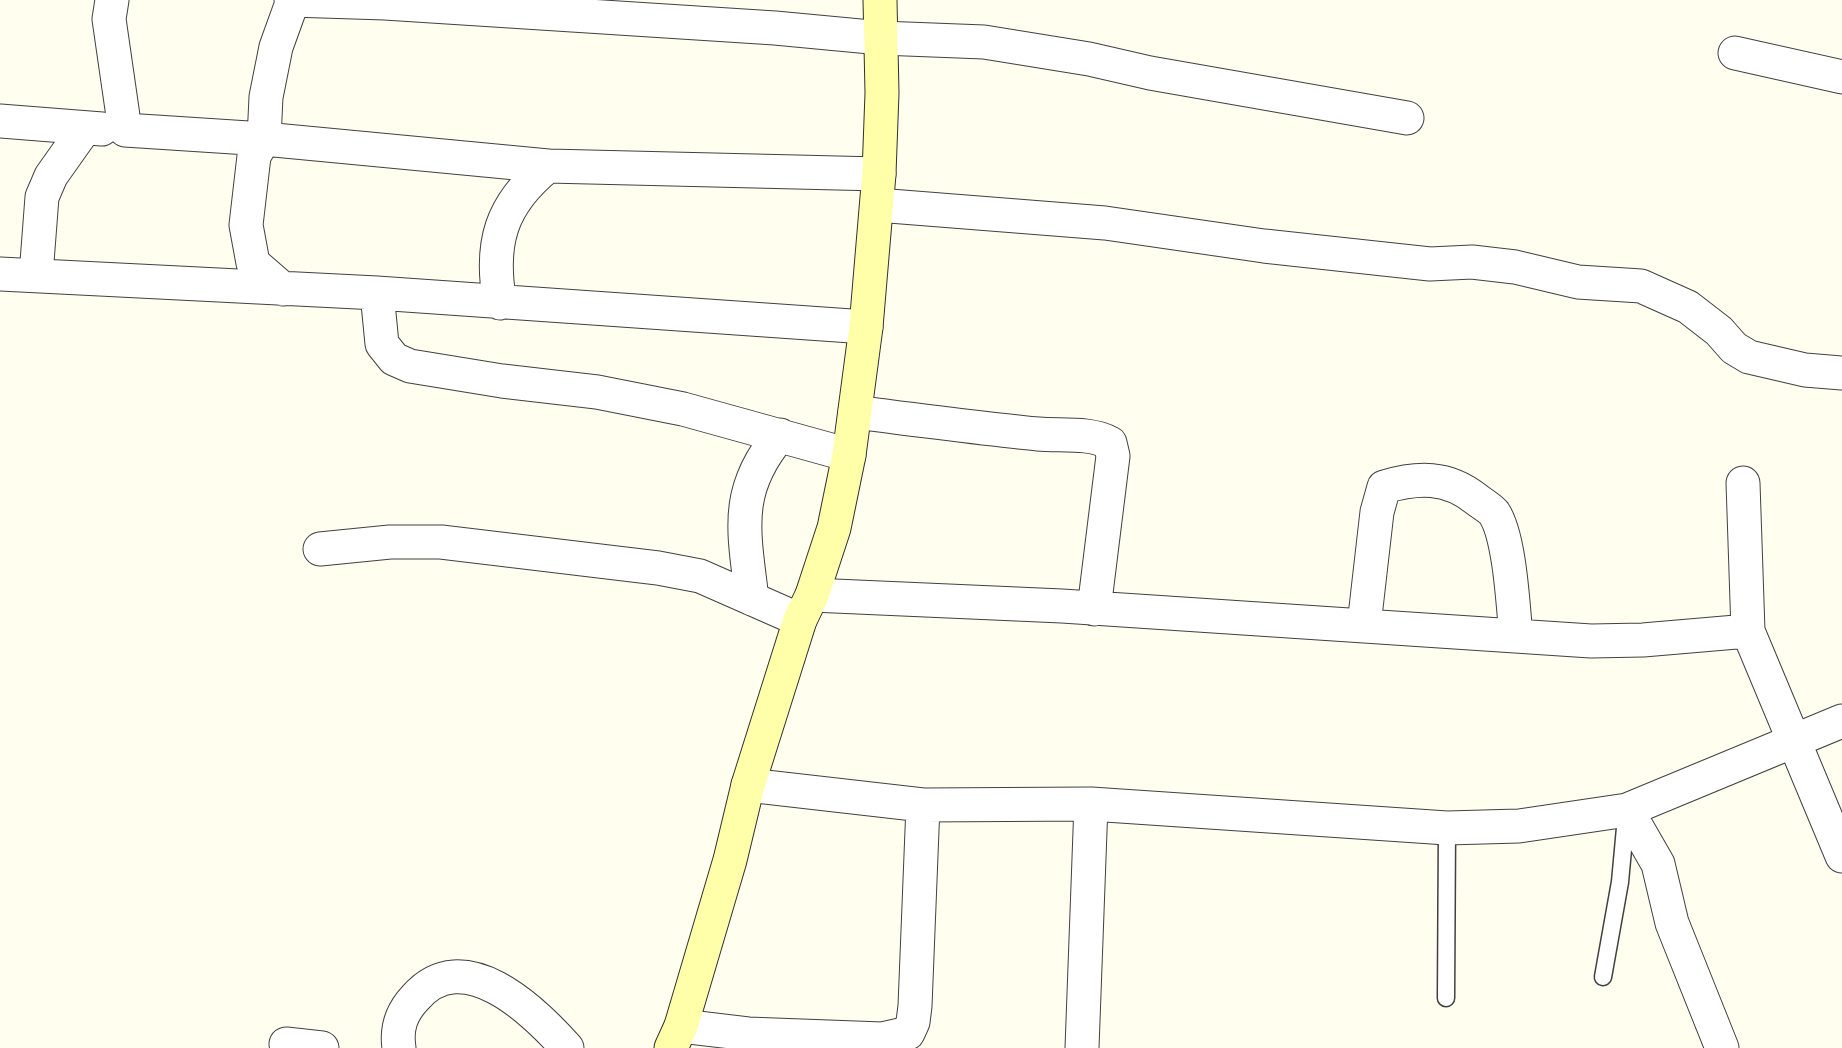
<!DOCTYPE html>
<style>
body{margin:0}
canvas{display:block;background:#fffeef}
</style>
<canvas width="1842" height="1048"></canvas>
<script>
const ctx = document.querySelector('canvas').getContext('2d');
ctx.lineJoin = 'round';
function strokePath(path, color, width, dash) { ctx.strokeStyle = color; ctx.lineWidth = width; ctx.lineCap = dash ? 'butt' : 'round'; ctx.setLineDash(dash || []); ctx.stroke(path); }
const lane = new Path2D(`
 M 1603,977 L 1620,882 L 1626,817
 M 1446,998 L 1447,828`);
const street = new Path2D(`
 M 112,0 L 109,19 L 125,130 L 264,139 L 548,166 L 879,174
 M 291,0 L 385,3 L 775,28 L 881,38 L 984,42 L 1089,59 L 1150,73 L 1407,118
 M 1735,53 L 1842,77
 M 0,121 L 102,129
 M 877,205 L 1105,223 L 1264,246 L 1430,264 L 1472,262 L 1515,267 L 1578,282 L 1641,286 L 1688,307 L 1719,331 L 1734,348 L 1749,357 L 1805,370 L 1842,373
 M 0,274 L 377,293 L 866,327
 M 36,275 L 42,197 L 51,176 L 85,128
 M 283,289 L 253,263 L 246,225 L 254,156 L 264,139 L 266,97 L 276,47 L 293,0
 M 377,293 L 382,344 L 394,359 L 410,366 L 502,381 L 597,392 L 683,409 L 849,455
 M 500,303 C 489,243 501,204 548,166
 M 855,412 C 916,420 977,428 1038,434 C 1061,436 1090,432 1110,443 L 1113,456 L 1094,609
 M 1743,483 L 1748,631
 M 320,549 L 390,542 L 441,542 L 658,568 L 700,576 L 800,620
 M 812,595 L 1062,606 L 1591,641 L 1643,640 L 1748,631 L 1842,856
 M 752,599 C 744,531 733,491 780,435
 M 1364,625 L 1377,512 L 1384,487 C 1418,477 1447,476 1476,499 C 1481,503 1490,508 1494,513 C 1510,537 1513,606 1516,636
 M 748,785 L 923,805 L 1091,804 L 1447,828 L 1519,826 L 1627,810 L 1842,721
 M 1627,810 L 1658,864 L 1672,923 L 1722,1048
 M 681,1026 L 748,1034 L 882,1039 L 908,1033 L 913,1022 L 915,1006 L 923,805
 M 286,1044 L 322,1048
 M 399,1048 C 396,1028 401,1013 415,998 C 463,942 533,1010 567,1048
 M 1082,1048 L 1091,804`);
const secondary = new Path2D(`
 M 671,1048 L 681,1026 L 730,860 L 748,785 L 800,620 L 812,595 L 834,528 L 849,455 L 866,327 L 879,174 L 882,93 L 880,0`);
strokePath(lane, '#414141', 19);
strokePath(street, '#414141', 35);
strokePath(secondary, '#303030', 35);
strokePath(lane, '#fff', 16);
strokePath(street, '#fff', 33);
strokePath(secondary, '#ffa', 33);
</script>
